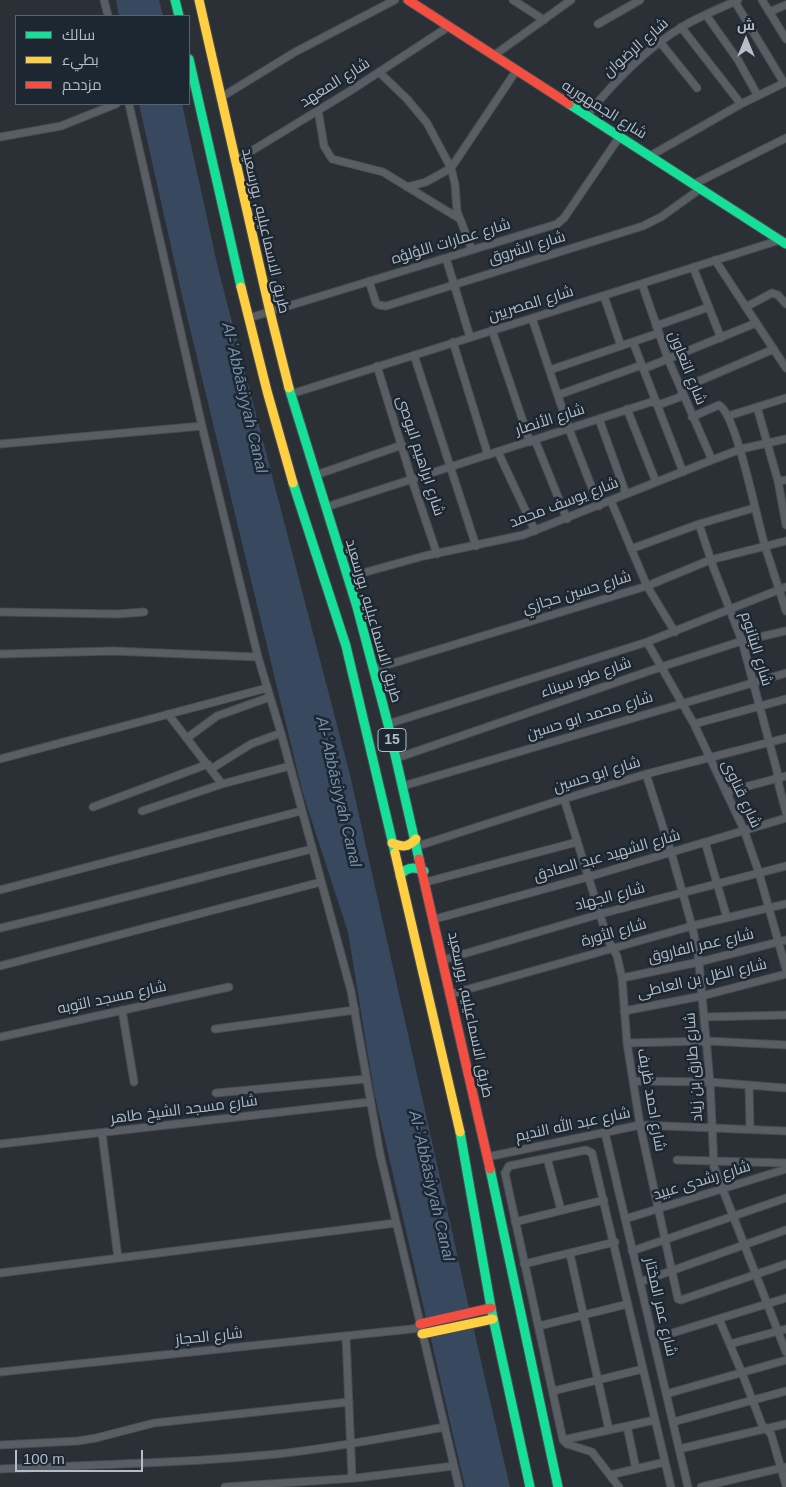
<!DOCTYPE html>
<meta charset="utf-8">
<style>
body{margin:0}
#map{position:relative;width:786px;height:1487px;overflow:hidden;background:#2a3036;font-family:Arial,Cairo,sans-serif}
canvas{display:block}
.legend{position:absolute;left:15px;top:15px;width:175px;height:90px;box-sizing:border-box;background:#1d2731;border:1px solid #59636d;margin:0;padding:6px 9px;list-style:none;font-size:15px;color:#b4bdc8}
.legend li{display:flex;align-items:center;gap:10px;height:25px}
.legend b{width:25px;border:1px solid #59636d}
.north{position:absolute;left:721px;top:15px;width:50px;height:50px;-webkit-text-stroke:4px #1d2731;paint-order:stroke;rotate:0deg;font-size:14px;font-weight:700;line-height:20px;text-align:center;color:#b4bdc8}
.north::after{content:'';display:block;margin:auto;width:18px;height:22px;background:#b4bdc8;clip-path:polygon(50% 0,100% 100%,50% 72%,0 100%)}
.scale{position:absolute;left:15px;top:1450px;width:128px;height:22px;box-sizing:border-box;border:2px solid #b4bdc8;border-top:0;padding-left:6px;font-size:15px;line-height:18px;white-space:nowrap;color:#b4bdc8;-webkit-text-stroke:4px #1d2731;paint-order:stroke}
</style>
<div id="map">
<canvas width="786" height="1487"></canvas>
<ul class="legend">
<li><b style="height:6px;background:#16e098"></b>سالك</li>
<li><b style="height:6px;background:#ffcf43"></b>بطيء</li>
<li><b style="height:6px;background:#f24e42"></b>مزدحم</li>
</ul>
<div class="north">ش</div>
<div class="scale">100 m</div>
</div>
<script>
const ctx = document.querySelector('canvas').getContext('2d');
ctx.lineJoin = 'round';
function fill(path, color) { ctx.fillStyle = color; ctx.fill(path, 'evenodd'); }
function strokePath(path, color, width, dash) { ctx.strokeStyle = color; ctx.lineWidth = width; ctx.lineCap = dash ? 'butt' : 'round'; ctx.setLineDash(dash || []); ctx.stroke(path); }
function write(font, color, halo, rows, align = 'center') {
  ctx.font = font + ' Arial,Cairo,sans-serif'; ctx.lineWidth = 5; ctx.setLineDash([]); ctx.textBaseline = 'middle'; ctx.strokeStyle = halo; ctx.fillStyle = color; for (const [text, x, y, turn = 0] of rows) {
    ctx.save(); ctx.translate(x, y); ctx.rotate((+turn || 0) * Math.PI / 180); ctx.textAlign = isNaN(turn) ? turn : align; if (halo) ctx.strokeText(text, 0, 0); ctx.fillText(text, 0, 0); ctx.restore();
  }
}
const water = new Path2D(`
 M 116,0 L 159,0 L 163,16 L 119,16 Z
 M 139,104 L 182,104 L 218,268 L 350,775 L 485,1379 L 510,1487 L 465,1487 L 374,1092 L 348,932 L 303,794 L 184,304 Z`);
const street = new Path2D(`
 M 104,0 L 108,16
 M 513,0 L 544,20
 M 762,0 L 786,39
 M 735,2 L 784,83
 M 769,12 L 786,5
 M 706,15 L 738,60 L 758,96
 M 598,24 L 640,0
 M 681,27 L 741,104
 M 660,42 L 697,88
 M 493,56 L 571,0
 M 379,72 L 407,99 L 427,123 L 451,168 L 455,184 L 457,211 L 472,250
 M 220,98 L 295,52 L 395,0
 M 129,104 L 202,426 L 258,657 L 281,733 L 351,991 L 380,1154 L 459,1487
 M 318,110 L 324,146 L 332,159 L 383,172 L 460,219
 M 587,115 C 614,82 645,49 682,27 C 700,16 719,9 738,0
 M 0,137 L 61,126 L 116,104
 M 650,156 L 741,104 L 786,82
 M 235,161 L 350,91 L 448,27
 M 694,184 L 786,138
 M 407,187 L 426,182 L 451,168 L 516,71
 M 446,258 L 470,337
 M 715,260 L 786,368
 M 693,267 L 721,338
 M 369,281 L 376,303 L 379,305 L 386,306 L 643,226 L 661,217 L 700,189
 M 642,284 L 668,359 L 712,460
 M 604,296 L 621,346
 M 746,307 L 772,293 L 778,295 L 786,304
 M 249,318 L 557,224 L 564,218 L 620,136
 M 532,318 L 569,429 L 599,506
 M 656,326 L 709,307
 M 492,330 L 530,442
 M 453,342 L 488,455
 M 633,342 L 683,472
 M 414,355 L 476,546
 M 377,366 L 412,480 L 437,554
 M 643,369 L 756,323
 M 550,370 L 659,333
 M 291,394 L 780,240
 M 558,395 L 642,365
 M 757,407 L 778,481 L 786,525
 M 627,409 L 656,482
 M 728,416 L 786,398
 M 692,417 L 719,405 C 737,415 757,521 765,546 C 772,567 779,589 786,611
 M 599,419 L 626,494
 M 535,440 L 567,519
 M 0,444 L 202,426
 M 498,452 L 535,531
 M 316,475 L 402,445
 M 778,481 L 786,480
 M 611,501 L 647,586 L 675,632
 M 326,507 L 651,402 L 661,404 L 680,397 L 685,387 L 774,349
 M 699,524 L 714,569 L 742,641 L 777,771 L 779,786 L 786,812
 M 631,549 L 699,524 L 754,508
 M 348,577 L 424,556 L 523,535 L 712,460 L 741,449 L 786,439
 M 0,612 L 117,614 L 144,612
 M 647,642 L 694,724 L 744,830 L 759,873 L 786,969
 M 0,654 L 113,651 L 258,657
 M 374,669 L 647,586 L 710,560 L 786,541
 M 168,714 L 222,784
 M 388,724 L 647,642 L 786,587
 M 694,724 L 786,699
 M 187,738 L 217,716 L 270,697
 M 397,758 L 661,667 L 742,641 L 786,631
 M 0,759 L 267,688
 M 211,769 L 251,744 L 281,733
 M 646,774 L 671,852 L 692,926 L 698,953 L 710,1082 L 714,1167 L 786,1352
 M 403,786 L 786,673
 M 726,792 L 786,776
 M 564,799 L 608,940 L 617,956 L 622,978 L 627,1043 L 640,1125 L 678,1299 L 681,1300 L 786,1264
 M 93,807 L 208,764
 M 142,811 L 222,784 L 290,766
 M 705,842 L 727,918
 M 418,846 L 564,799 L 646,774 L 786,738
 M 426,882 L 577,842
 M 0,890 L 301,811
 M 435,919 L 588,877 L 786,818
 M 0,928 C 104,904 208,875 312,849
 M 443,960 L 600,914 L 786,866
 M 0,966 L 321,882
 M 622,978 L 699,962 L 786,940
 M 451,994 L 692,926 L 786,904
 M 122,1010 L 134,1082
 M 624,1011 L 702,996 L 786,974
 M 705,1017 L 786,1015
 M 215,1029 L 355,1010
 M 0,1037 L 229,987
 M 627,1043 L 707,1041 L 786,1045
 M 633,1081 L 710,1082 L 786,1088
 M 749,1085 L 750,1128
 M 216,1093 L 366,1079
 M 102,1133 L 118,1258
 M 605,1133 L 688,1487
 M 0,1144 L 370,1102
 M 487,1157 L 640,1125 L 786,1131
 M 547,1158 L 561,1210
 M 677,1160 L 786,1163
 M 625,1219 L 786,1169
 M 515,1222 L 604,1200
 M 632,1251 L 786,1198
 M 570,1254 L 609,1430
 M 524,1264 L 615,1242
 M 0,1273 L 396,1223
 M 640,1282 L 786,1230
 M 719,1319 L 742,1373 L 762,1425 L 771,1434 L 786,1485
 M 539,1326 L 628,1304
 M 346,1336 L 352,1478
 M 653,1339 L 786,1298
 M 730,1344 L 786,1329
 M 0,1372 L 421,1328
 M 553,1391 L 643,1369
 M 666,1394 L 786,1360
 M 673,1422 L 786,1391
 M 627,1426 L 636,1469
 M 563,1440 L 655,1420
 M 0,1445 L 78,1441 L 96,1438 L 154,1423 L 349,1402
 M 679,1449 L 786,1424
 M 0,1469 C 92,1465 185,1463 277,1454 C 333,1448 389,1437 445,1427
 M 610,1475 L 665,1462
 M 225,1487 L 356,1478 L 454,1466
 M 619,1487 L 592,1452 L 567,1444 L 563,1440 L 505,1173 L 509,1166 L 586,1150 L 592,1153 L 671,1487
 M 701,1487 L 786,1467`);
const fast = new Path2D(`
 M 175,0 L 179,16
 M 189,59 L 241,287
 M 569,104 L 786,244
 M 289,388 L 357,607 L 388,724 L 419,859
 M 293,483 L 346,646 L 395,853
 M 400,876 C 406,867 414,866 424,871
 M 460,1132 L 492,1313 L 530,1487
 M 490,1169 L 558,1487`);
const slow = new Path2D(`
 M 199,0 L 270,312 L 289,388
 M 241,287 L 267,391 L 293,483
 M 392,843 C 403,847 407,848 416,839
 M 395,853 L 460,1132
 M 422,1334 L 493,1319`);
const jam = new Path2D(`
 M 408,0 L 569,104
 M 419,859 L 490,1169
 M 420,1324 L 491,1308`);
const shields = [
 [392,740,28]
];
const shieldNames = [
 ["15",392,740]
];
const streetNames = [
 ["شارع الرضوان",636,48,-41],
 ["شارع المعهد",335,83,-32],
 ["شارع الجمهوريه",604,110,32],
 ["طريق الاسماعيليه, بورسعيد",265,231,77],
 ["شارع عمارات اللؤلؤه",451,242,-17],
 ["شارع الشروق",527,248,-17],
 ["شارع المصريين",531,304,-17],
 ["شارع التعاون",687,368,68],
 ["شارع الأنصار",550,420,-18],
 ["شارع ابراهيم البوصى",420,456,72],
 ["شارع يوسف محمد",564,503,-21],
 ["شارع حسين حجازي",577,593,-17],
 ["طريق الاسماعيليه, بورسعيد",373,621,74],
 ["شارع البتانوم",756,649,73],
 ["شارع طور سيناء",586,678,-19],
 ["شارع محمد ابو حسين",590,716,-17],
 ["شارع ابو حسين",597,775,-17],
 ["شارع قناوى",741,794,65],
 ["شارع الشهيد عبد الصادق",607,856,-16],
 ["شارع الجهاد",610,897,-15],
 ["شارع الثورة",614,933,-16],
 ["شارع عمر الفاروق",701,946,-13],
 ["شارع الظل بن العاطى",702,979,-13],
 ["شارع مسجد التوبه",112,998,-12],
 ["طريق الاسماعيليه, بورسعيد",470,1015,78],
 ["شارع طارق بن زياد",694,1067,-94],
 ["شارع احمد ظريف",651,1100,80],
 ["شارع مسجد الشيخ طاهر",184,1110,-7],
 ["شارع عبد الله النديم",573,1125,-12],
 ["شارع رشدى عبيد",702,1181,-17],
 ["شارع عمر المختار",660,1307,77],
 ["شارع الحجاز",209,1337,-6]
];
const waterNames = [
 ["Al-ʿAbbāsiyyah Canal",244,398,77],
 ["Al-ʿAbbāsiyyah Canal",338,792,77],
 ["Al-ʿAbbāsiyyah Canal",431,1186,77]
];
fill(water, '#38495f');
strokePath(street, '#484c51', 9);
strokePath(fast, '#484c51', 11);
strokePath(slow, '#484c51', 11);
strokePath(jam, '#484c51', 11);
strokePath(street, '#595e65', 7);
strokePath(fast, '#16e098', 9);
strokePath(slow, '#ffcf43', 9);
strokePath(jam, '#f24e42', 9);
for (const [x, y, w] of shields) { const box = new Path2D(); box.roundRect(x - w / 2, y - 11.5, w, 23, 4); ctx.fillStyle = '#1d2731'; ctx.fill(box); strokePath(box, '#b4bdc8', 1); }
write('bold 14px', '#b4bdc8', null, shieldNames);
write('15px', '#b4bdc8', '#1d2731', streetNames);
write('italic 16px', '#758faa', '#1d2731', waterNames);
</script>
